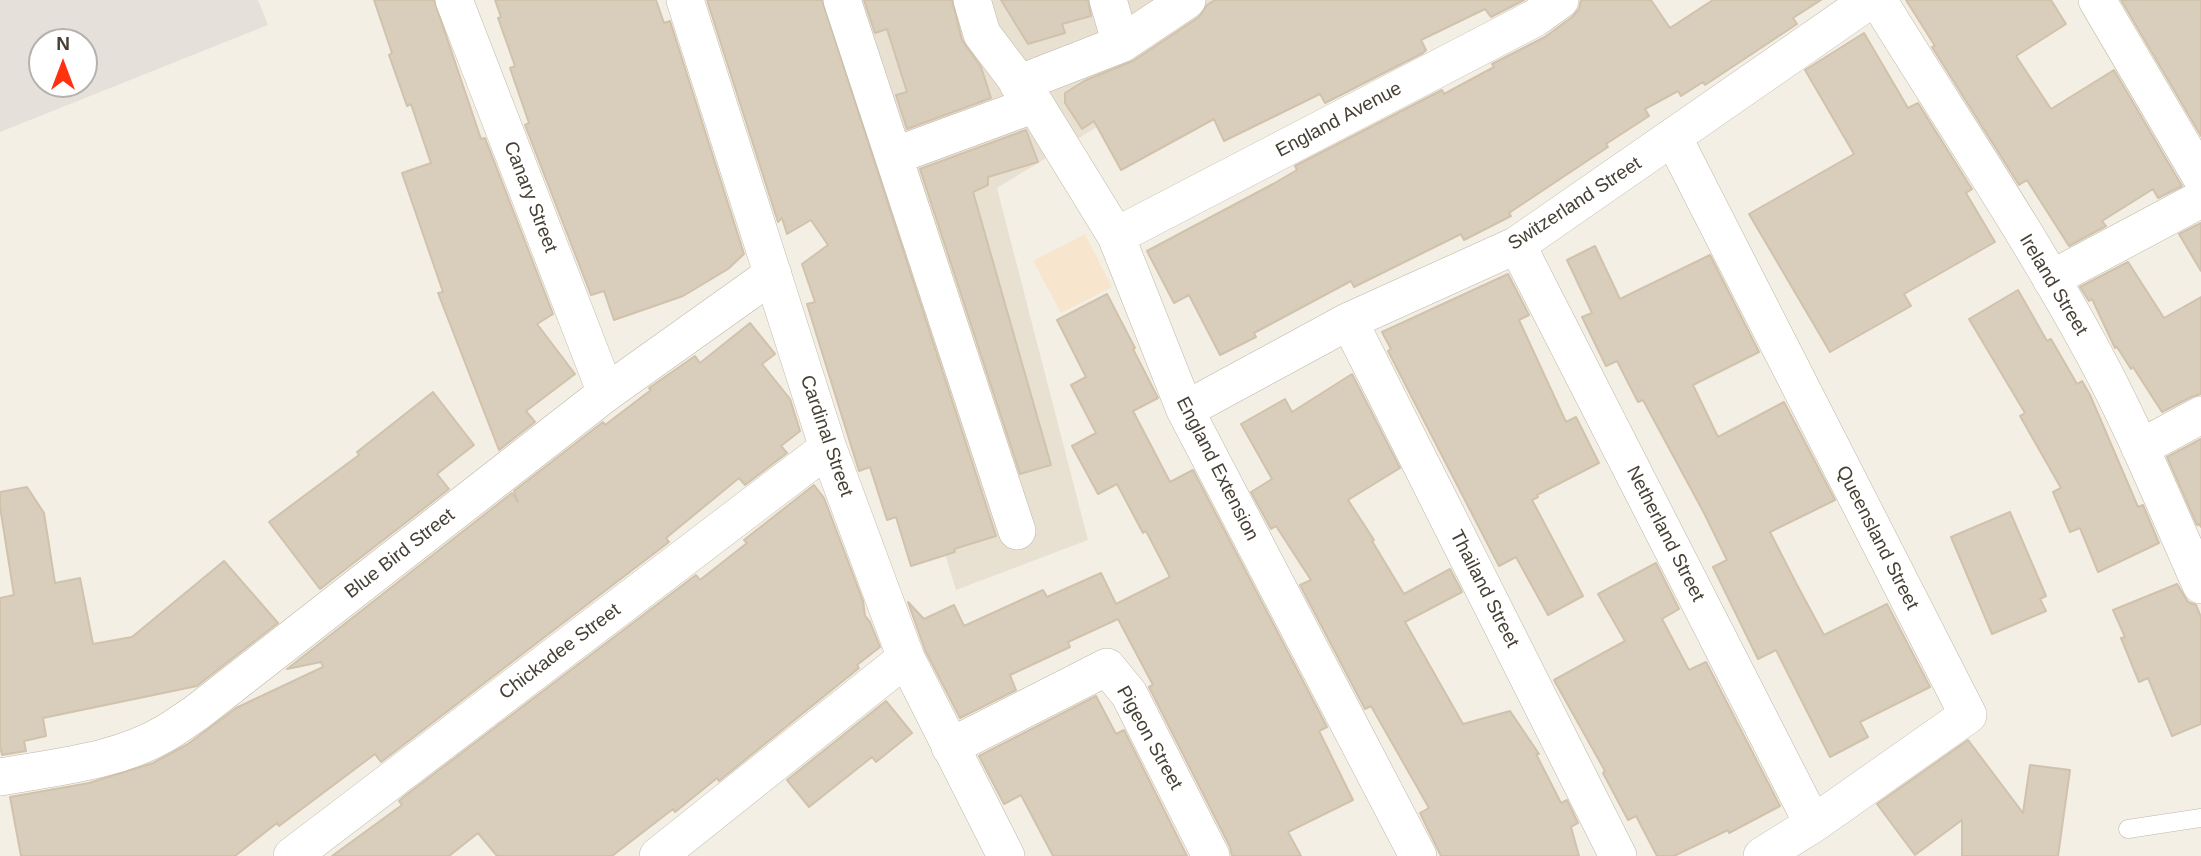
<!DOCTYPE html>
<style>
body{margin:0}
#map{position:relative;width:2201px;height:856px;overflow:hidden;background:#f3efe5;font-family:Arial,sans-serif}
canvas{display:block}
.north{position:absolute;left:28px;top:28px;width:70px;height:70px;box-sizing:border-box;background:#fff;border:2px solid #b5b2ae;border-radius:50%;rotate:0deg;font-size:19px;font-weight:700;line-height:28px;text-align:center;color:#463f34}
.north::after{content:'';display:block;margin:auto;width:24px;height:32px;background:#ff3210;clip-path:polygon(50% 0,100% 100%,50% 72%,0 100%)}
</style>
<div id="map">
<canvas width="2201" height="856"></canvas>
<div class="north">N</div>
</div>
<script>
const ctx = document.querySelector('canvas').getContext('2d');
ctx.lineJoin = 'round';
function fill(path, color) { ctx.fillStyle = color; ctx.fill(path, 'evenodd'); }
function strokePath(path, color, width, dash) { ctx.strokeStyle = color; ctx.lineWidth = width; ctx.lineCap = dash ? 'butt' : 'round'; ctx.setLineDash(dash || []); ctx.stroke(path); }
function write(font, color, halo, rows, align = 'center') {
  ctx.font = font + ' Arial,sans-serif'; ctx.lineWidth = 7; ctx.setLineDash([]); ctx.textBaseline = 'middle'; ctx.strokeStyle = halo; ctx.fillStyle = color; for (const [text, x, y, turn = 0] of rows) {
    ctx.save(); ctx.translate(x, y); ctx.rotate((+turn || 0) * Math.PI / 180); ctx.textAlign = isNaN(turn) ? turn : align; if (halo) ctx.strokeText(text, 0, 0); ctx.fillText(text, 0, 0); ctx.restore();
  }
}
const residential = new Path2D(`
 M 774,0 L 1305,0 L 997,188 L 1088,540 L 956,590 Z`);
const commercial = new Path2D(`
 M 1085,234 L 1112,287 L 1061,313 L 1033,261 Z`);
const industrial = new Path2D(`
 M 0,0 L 258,0 L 268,25 L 0,132 ZM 42,42 L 84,42 L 84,84 L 42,84 Z`);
const building = new Path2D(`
 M 374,0 L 434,0 L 481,139 L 485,138 L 553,314 L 537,324 L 575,374 L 526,411 L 535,422 L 499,450 L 438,293 L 443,292 L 402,173 L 431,163 L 411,104 L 407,106 L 389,55 L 392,53 Z
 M 495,0 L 656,0 L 664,23 L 670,21 L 744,254 L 728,269 L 683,296 L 614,320 L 604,291 L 591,295 L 525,125 L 529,123 L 510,68 L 515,66 L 498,18 L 501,17 Z
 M 707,0 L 822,0 L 996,536 L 954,549 L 955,552 L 911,566 L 896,517 L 887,520 L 870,467 L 859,471 L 807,304 L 815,302 L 802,264 L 828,245 L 811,220 L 787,234 L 782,218 L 778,222 Z
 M 864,0 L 952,0 L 962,40 L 981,67 L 991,98 L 907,129 L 896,95 L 907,92 L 887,29 L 875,33 Z
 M 1001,0 L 1088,0 L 1091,16 L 1062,24 L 1065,33 L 1028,44 Z
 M 1215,0 L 1524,0 L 1491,17 L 1485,9 L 1421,40 L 1426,50 L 1423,53 L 1325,103 L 1320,94 L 1224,141 L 1214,119 L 1121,170 L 1094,121 L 1082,129 L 1065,103 L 1065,93 L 1086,80 L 1133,61 L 1199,17 L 1207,5 Z
 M 1581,0 L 1651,0 L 1670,28 L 1713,0 L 1821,0 L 1793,18 L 1797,24 L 1705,85 L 1703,82 L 1681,96 L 1678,91 L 1645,109 L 1649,116 L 1606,144 L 1608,147 L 1509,213 L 1511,216 L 1464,240 L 1461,234 L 1354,287 L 1351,281 L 1254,333 L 1256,337 L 1220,355 L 1189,295 L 1174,303 L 1147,251 L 1273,184 L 1297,170 L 1295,166 L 1442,90 L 1444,94 L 1494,67 L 1492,64 L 1545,37 L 1572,17 L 1579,9 Z
 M 1906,0 L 2051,0 L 2066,24 L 2016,56 L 2051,109 L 2114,70 L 2182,186 L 2158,198 L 2153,189 L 2102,221 L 2106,226 L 2069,246 L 2027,180 L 2019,185 L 1932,47 L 1935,46 Z
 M 2121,0 L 2201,0 L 2201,136 Z
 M 1864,33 L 1908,108 L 1918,103 L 1970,186 L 1972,189 L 1966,193 L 1995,242 L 1904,294 L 1911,306 L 1830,352 L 1749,214 L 1854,154 L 1805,70 Z
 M 1026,130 L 1038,162 L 988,177 L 988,185 L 973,192 L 1051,465 L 1020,474 L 920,169 Z
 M 2201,223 L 2201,271 L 2179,234 Z
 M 1595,246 L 1620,299 L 1710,255 L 1759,352 L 1693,385 L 1718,437 L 1784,402 L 1835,500 L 1770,532 L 1796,583 L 1824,635 L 1887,604 L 1930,687 L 1860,722 L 1868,737 L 1830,757 L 1776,650 L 1758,659 L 1713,567 L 1727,560 L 1704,513 L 1643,400 L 1638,402 L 1617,361 L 1606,366 L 1582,317 L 1592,313 L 1567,260 Z
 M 2128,262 L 2164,318 L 2201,297 L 2201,394 L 2191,397 L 2162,412 L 2133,367 L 2131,369 L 2117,347 L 2115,348 L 2092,299 L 2089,301 L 2080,287 Z
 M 1508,274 L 1529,315 L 1519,320 L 1566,422 L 1576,417 L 1599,463 L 1537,495 L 1538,497 L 1532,500 L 1583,596 L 1548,615 L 1516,557 L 1499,566 L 1388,351 L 1391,349 L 1382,332 Z
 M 2018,290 L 2047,341 L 2051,339 L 2077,384 L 2082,381 L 2090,395 L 2138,507 L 2143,505 L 2159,543 L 2098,572 L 2080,528 L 2070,532 L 2053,492 L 2061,488 L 2020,416 L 2025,413 L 1969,319 Z
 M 1107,294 L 1135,348 L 1133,349 L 1158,398 L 1133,411 L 1170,482 L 1193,470 L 1327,727 L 1319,731 L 1353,800 L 1288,832 L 1301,856 L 1232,856 L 1230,847 L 1149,687 L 1153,685 L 1118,619 L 1068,642 L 1070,647 L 1010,675 L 1016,690 L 960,718 L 925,650 L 908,602 L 924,619 L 954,605 L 964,626 L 1043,590 L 1047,597 L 1101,573 L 1116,604 L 1170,577 L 1146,531 L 1143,533 L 1117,484 L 1098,494 L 1072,446 L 1096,433 L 1071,385 L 1086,377 L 1057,320 Z
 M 750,323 L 775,354 L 762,364 L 790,399 L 800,431 L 781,446 L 787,453 L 745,485 L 739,478 L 666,538 L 669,542 L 381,762 L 375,754 L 279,826 L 277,823 L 235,856 L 21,856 L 10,797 L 89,783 L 153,763 L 188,744 L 236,708 L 323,667 L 321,662 L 287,669 L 512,493 L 518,502 L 514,491 L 603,422 L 605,425 L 651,390 L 649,388 L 695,356 L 700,363 Z
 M 1352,374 L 1400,468 L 1348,500 L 1374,540 L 1372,541 L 1404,594 L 1450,569 L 1462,592 L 1405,622 L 1463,724 L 1510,711 L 1539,754 L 1536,754 L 1561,803 L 1567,800 L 1578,823 L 1571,827 L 1579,856 L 1441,856 L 1420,813 L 1429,808 L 1371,706 L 1365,709 L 1300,585 L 1311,580 L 1276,526 L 1271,529 L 1251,492 L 1272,479 L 1241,424 L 1285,399 L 1292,412 Z
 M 433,392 L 474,445 L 437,474 L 449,489 L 320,589 L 269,522 L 359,455 L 357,452 Z
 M 2201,439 L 2201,527 L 2199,524 L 2197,525 L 2167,457 Z
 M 814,485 L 824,498 L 863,601 L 865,616 L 870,622 L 880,647 L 857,665 L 859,668 L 719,781 L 717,778 L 675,812 L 673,809 L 612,856 L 497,856 L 478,833 L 449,856 L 332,856 L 402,805 L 399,801 L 406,795 L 696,575 L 700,580 L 747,543 L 744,540 Z
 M 27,487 L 44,513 L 55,583 L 80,578 L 93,644 L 132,637 L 224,561 L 278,623 L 197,686 L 43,718 L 46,736 L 24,741 L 26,751 L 2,755 L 0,746 L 0,598 L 14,595 L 0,507 L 0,492 Z
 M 2010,512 L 2046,596 L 2040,599 L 2046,611 L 1992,634 L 1951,537 Z
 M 1656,563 L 1679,609 L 1662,619 L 1689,670 L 1706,662 L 1780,806 L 1729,833 L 1728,830 L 1674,856 L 1657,856 L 1636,816 L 1628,820 L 1603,773 L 1605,771 L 1554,680 L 1625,641 L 1598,594 Z
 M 2177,584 L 2188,602 L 2196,605 L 2201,617 L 2201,724 L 2172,736 L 2148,678 L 2139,682 L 2121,638 L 2125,637 L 2113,610 Z
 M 1096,696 L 1116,734 L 1124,730 L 1187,856 L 1053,856 L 1021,795 L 1004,804 L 979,756 Z
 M 886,701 L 912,733 L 876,762 L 872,757 L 809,807 L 787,780 Z
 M 1968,740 L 2023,813 L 2030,765 L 2070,770 L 2058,856 L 1962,856 L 1962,820 L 1915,855 L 1877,804 Z`);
const lane = new Path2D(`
 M 2128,829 L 2201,818`);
const street = new Path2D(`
 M 454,0 L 606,393
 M 685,0 L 828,448 L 906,658 L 1006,856
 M 842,0 L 1017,531
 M 972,0 L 982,34 L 1035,104 L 1116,236 L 1185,410 L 1418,856
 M 1108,0 L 1121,44
 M 1878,0 C 1950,117 2028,232 2094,354 C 2134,428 2166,507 2201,585
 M 2097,0 L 2201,177
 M 1018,84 L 1121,44 L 1187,0
 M 1674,139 L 1968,715 L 1813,824 L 1762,856
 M 894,156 L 1035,104
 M 1116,236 L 1535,18 L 1560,0
 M 1517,245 L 1813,824
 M 2051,279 L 2201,199
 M 1349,321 L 1618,856
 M 1185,410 L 1349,321 L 1517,245 L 1870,0
 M 2140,448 L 2201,415
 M 950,747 L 1107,667 L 1129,694 L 1211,856
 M 0,777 C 54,767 116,762 164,734 C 175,728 185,720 196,713 L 606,393 L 773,274
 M 292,856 L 828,448
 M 658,856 L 906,658`);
const streetNames = [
 ["England Avenue",1339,120,-28],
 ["Canary Street",530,197,69],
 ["Switzerland Street",1575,204,-33],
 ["Ireland Street",2053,285,59],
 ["Cardinal Street",826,436,71],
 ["England Extension",1217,469,63],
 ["Netherland Street",1665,534,63],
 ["Queensland Street",1877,538,63],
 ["Blue Bird Street",400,554,-38],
 ["Thailand Street",1484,589,63],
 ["Chickadee Street",560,652,-37],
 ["Pigeon Street",1149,738,61]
];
fill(residential, '#e8e1d2');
fill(commercial, '#f7e5ce');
fill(industrial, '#e5e0da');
fill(building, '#d9cdbc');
strokePath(building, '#d1c2ac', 2);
strokePath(lane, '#bfb7a7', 19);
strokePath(street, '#bfb7a7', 38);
strokePath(lane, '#fff', 18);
strokePath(street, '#fff', 37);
write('19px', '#463f34', '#fff', streetNames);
</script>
